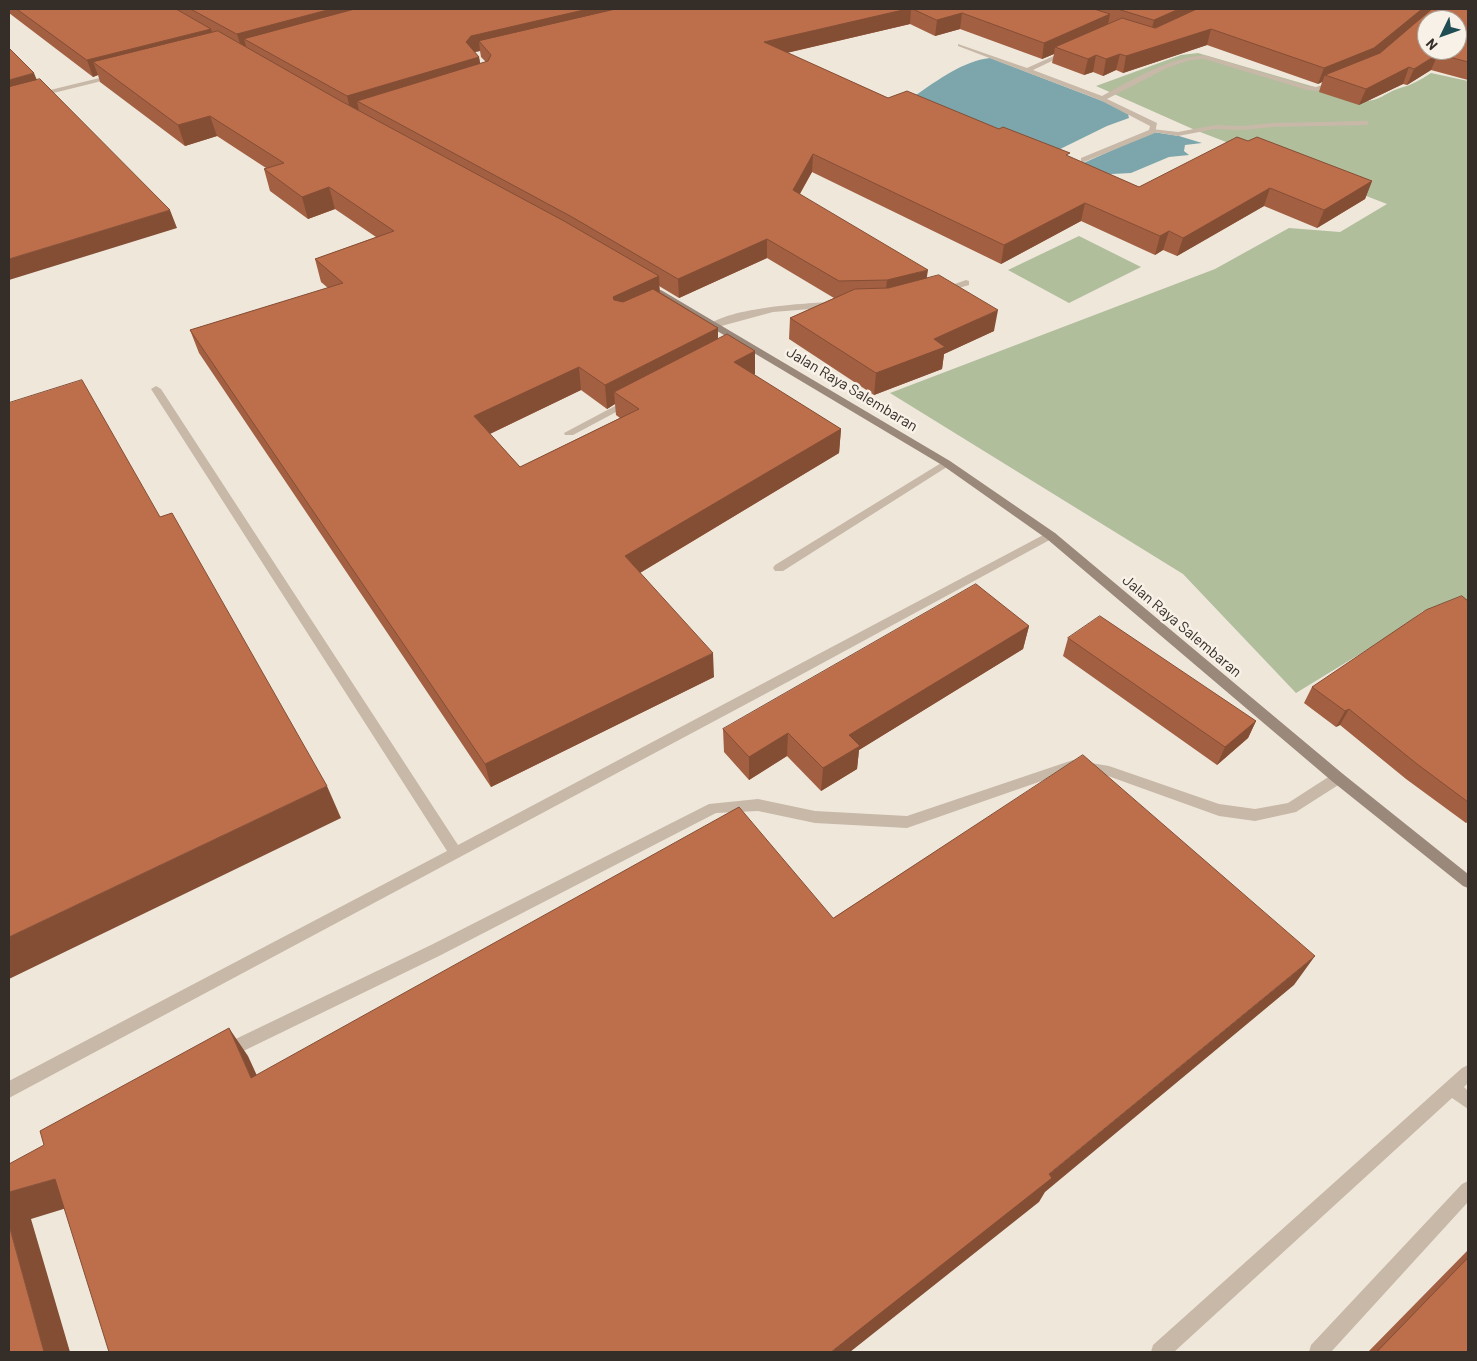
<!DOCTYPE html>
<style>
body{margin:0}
#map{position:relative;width:1477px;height:1361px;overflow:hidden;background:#f0e7db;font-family:Barlow,sans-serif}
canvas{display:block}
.frame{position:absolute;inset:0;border:10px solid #342d28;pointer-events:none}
.north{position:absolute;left:1417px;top:10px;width:50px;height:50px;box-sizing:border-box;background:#f8f1e7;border:1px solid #aaa39b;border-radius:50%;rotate:228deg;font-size:14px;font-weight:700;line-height:20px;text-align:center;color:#342d28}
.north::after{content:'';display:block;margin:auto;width:18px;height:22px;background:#204c53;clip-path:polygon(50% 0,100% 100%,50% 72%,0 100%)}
</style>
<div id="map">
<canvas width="1477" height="1361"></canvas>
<div class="frame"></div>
<div class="north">N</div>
</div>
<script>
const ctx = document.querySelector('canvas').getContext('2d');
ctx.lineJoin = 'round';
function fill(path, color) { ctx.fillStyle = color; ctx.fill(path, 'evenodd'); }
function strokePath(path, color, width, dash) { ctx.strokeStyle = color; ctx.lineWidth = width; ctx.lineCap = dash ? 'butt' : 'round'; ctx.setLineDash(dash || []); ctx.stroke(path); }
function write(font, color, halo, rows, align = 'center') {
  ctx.font = font + ' Barlow,sans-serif'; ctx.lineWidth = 5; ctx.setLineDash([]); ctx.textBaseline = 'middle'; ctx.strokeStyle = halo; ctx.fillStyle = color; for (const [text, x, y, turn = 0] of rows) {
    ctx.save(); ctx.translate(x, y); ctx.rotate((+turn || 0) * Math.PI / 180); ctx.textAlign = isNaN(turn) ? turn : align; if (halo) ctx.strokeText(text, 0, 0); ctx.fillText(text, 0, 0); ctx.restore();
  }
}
const green = new Path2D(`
 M 1198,53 L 1363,101 C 1381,101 1384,93 1400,88 C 1412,85 1420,80 1431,73 L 1468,81 L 1468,605 L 1423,611 L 1396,632 L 1296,693 L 1183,574 L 890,393 L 1215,269 L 1289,228 L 1340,232 L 1387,204 L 1195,130 L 1096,86 L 1181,55 Z
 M 1079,236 L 1141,267 L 1069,303 L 1008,270 Z`);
const water = new Path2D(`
 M 990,58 L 1105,102 L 1128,114 L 1129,118 L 1107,126 L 1048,155 L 916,95 C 938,80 963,61 990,58 Z
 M 1153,132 L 1179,136 L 1202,143 L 1185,145 L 1184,151 L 1189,155 L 1169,157 L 1131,173 L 1093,175 L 1079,165 Z`);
const lane = new Path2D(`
 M 116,74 L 118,75 L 118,77 L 9,104 L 9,100 Z
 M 1365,121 L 1368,121 L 1368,125 L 1272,127 L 1243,130 L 1215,129 L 1178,136 L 1148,131 L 1152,129 L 1178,132 L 1215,125 L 1243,126 L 1272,123 Z
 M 966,280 L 969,281 L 969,285 L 942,293 L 938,290 Z
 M 833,302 L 836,303 L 836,307 L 773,312 L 714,328 L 709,325 C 729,308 805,303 833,302 Z
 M 156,386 L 161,389 L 458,845 L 1047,533 L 1055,533 L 1057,536 L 795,678 L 9,1098 L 9,1081 L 447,851 L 151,389 Z
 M 630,398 L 633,399 L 633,403 L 573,435 L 565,435 L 564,433 Z
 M 946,460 L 951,463 L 950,465 L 783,571 L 775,571 L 773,568 L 775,565 Z
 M 1073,760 L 1109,766 L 1219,804 L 1255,809 L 1288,803 L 1333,774 L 1338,773 L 1343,774 L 1345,778 L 1343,782 L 1296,812 L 1255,821 L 1219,816 L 1108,776 L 1073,770 L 907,828 L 815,823 L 758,811 L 716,813 L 441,955 L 231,1057 L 225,1060 L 219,1057 L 217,1052 L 219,1047 L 431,945 L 709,804 L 758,799 L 815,811 L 907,816 Z
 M 1468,1065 L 1468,1083 L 1464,1087 L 1468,1091 L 1468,1109 L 1452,1098 L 1174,1352 L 1151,1352 L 1153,1345 L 1462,1068 Z
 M 1468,1181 L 1468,1202 L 1331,1352 L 1309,1352 L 1311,1345 L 1462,1184 Z`);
const street = new Path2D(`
 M 958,44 L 1027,68 L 1067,50 L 1071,50 L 1071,52 L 1033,70 L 1102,96 C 1134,79 1166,59 1204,55 L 1308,86 L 1316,87 L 1337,80 L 1340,82 L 1316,91 L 1307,90 L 1204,59 L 1191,60 L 1167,68 L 1107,99 L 1157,123 L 1155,133 L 1084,162 L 1081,162 L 1081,158 L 1149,130 L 1150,126 L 1100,100 L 958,46 Z`);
const secondary = new Path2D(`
 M 655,290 L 661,290 L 950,461 L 1055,533 L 1343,774 L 1468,874 L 1468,888 L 1463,886 L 1333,782 L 1047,539 L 942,465 L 655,294 Z`);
const wall = new Path2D(`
 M 9,9 L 1468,9 L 1468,80 L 1431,70 L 1407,85 L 1403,84 L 1359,105 L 1319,92 L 1322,82 L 1318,84 L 1207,45 L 1123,73 L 1116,70 L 1103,76 L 1093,72 L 1084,75 L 1052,63 L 1054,54 L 1042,59 L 960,29 L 935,36 L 910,24 L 787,53 L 888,98 L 999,129 L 1069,157 L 1139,187 L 1248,141 L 1372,181 L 1365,199 L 1317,228 L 1264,206 L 1177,256 L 1163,250 L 1155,255 L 1081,221 L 1001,264 L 812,172 L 800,194 L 927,278 L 994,331 L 944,354 L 942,369 L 874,395 L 789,339 L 790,318 L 834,298 L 767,258 L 679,298 L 659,286 L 660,292 L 718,328 L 718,339 L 755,351 L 755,374 L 754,375 L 841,429 L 839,453 L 640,573 L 714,677 L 491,787 L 199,353 L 190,330 L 328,288 L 321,282 L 315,259 L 376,237 L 335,209 L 308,219 L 270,191 L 264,169 L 266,168 L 217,136 L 185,146 L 100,82 L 98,75 L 93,77 L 9,13 ZM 480,51 L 481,57 L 486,62 L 480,64 L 479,57 L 475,52 ZM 581,390 L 607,409 L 615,404 L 616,415 L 620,418 L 520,467 L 490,434 Z
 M 1468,601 L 1468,822 L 1466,823 L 1406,779 L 1340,725 L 1336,727 L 1304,703 L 1312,687 Z
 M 1029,626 L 1023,649 L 859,750 L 857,769 L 821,791 L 787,756 L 749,780 L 724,752 L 723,729 Z
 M 1068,638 L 1256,721 L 1248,738 L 1217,765 L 1063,656 Z
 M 1468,1250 L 1468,1352 L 1368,1352 Z`);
const shadedWall = new Path2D(`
 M 331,9 L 392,9 L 244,39 L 247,49 L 242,50 L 237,34 Z
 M 588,9 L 656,9 L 479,41 L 480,51 L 474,52 L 466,42 L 471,36 Z
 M 907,9 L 911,9 L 910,24 L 764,58 L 764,42 Z
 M 1179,9 L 1210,9 L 1150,36 L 1154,20 Z
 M 1422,9 L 1434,9 L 1368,64 L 1325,75 L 1322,82 L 1318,84 L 1324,68 Z
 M 962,13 L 960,29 L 935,36 L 937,20 Z
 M 1110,14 L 1107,30 L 1055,47 L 1054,54 L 1042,59 L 1044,43 Z
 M 211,29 L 216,45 L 93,62 L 98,75 L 93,77 L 87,60 Z
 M 1211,29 L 1207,45 L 1123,73 L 1126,56 Z
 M 1120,54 L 1116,70 L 1103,76 L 1106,59 Z
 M 1438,54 L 1431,70 L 1407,85 L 1414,69 Z
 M 1096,55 L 1093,72 L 1084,75 L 1088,59 Z
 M 479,57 L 482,73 L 357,101 L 359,111 L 351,113 L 347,96 Z
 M 1409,67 L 1403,84 L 1359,105 L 1366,89 Z
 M 34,73 L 41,90 L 9,98 L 9,80 Z
 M 210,116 L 217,136 L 185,146 L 178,125 Z
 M 813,154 L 812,172 L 792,207 L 793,190 Z
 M 1372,181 L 1365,199 L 1317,228 L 1324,210 Z
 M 329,187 L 335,209 L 308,219 L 302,197 Z
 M 1270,188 L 1264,206 L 1177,256 L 1183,238 Z
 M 1085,203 L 1081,221 L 1001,264 L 1004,245 Z
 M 170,210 L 177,228 L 9,280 L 9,259 Z
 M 1169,231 L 1163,250 L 1155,255 L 1160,236 Z
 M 767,239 L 767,258 L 679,298 L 678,279 Z
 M 928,270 L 925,289 L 885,299 L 887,280 Z
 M 659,276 L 660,299 L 615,319 L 613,297 Z
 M 998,310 L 994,331 L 944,354 L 942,369 L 874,395 L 876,373 L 934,339 Z
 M 718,328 L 718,351 L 614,392 L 615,404 L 607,409 L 605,385 Z
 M 755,351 L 755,374 L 734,385 L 734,362 Z
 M 579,367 L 581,390 L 479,439 L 474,416 Z
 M 841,429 L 839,453 L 628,580 L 625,556 Z
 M 1029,626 L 1023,649 L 859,750 L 857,769 L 821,791 L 823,768 L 849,735 Z
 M 713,653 L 714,677 L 491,787 L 485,764 Z
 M 1349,709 L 1340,725 L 1336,727 L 1345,711 Z
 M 1256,721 L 1248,738 L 1217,765 L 1225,747 Z
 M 788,733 L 787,756 L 749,780 L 749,757 Z
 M 327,786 L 341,818 L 9,979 L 9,937 Z
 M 1315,956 L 1294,985 L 1045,1192 L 1039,1202 L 850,1352 L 831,1352 L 1049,1174 Z
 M 229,1028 L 248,1056 L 270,1104 L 251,1078 Z
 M 55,1179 L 83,1203 L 31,1219 L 70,1352 L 44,1352 L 9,1225 L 9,1192 Z`);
const building = new Path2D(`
 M 17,9 L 176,9 L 211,29 L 87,60 Z
 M 191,9 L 331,9 L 237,34 Z
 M 355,9 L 588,9 L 471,36 L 466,42 L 479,57 L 347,96 L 244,39 Z
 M 616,9 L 907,9 L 764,42 L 888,98 L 907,91 L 999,129 L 1003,127 L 1070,153 L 1066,155 L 1139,187 L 1237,137 L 1248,141 L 1257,137 L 1372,181 L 1324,210 L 1270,188 L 1183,238 L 1169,231 L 1160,236 L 1085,203 L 1004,245 L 813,154 L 793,190 L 928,270 L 887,280 L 839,281 L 767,239 L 678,279 L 572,217 L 357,101 L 488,61 L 491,55 L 479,41 Z
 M 913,9 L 1094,9 L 1110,14 L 1044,43 L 962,13 L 937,20 Z
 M 1118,9 L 1179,9 L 1154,20 Z
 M 1197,9 L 1422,9 L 1374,48 L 1324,68 L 1211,29 L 1126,56 L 1120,54 L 1106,59 L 1096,55 L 1088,59 L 1055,47 L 1122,18 L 1155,28 Z
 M 1432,9 L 1468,9 L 1468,62 L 1438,54 L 1414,69 L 1409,67 L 1366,89 L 1325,75 L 1380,53 ZM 1427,20 L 1457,20 L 1457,50 L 1427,50 Z
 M 218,31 L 339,100 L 564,221 L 659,276 L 613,297 L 614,300 L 623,302 L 653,289 L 718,328 L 605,385 L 579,367 L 474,416 L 520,467 L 639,409 L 614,392 L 727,334 L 755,351 L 734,362 L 841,429 L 625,556 L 713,653 L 485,764 L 190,330 L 343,283 L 315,259 L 394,231 L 329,187 L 302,197 L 264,169 L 284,163 L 210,116 L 178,125 L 93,62 Z
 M 9,48 L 34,73 L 9,80 Z
 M 40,79 L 170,210 L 9,259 L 9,87 Z
 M 939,275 L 998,310 L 934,339 L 945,347 L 876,373 L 790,318 L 855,289 L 888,288 Z
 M 82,380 L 160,517 L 172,513 L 327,786 L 9,937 L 9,403 Z
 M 976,584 L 1029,626 L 849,735 L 860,746 L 823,768 L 788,733 L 749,757 L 723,729 Z
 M 1462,596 L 1468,601 L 1468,802 L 1417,764 L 1349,709 L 1345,711 L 1312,687 L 1426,610 Z
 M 1100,616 L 1256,721 L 1225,747 L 1068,638 Z
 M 1083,755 L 1315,956 L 1049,1174 L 1052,1178 L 831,1352 L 109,1352 L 55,1179 L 9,1192 L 9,1164 L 44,1145 L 40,1131 L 229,1028 L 251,1078 L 739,807 L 833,918 Z
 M 9,1225 L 44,1352 L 9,1352 Z
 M 1468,1258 L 1468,1352 L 1377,1352 Z`);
const streetNames = [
 ["Jalan Raya Salembaran",852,389,31],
 ["Jalan Raya Salembaran",1182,626,40]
];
fill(green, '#b0be9c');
fill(water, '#7ca6ab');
fill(lane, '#c7b8a8');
fill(street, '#c7b8a8');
fill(secondary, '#9a887a');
fill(wall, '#a35f41');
fill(shadedWall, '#844e35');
fill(building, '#bd6f4c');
strokePath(building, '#844e35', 1);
write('15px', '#342d28', '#f8f1e7', streetNames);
</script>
